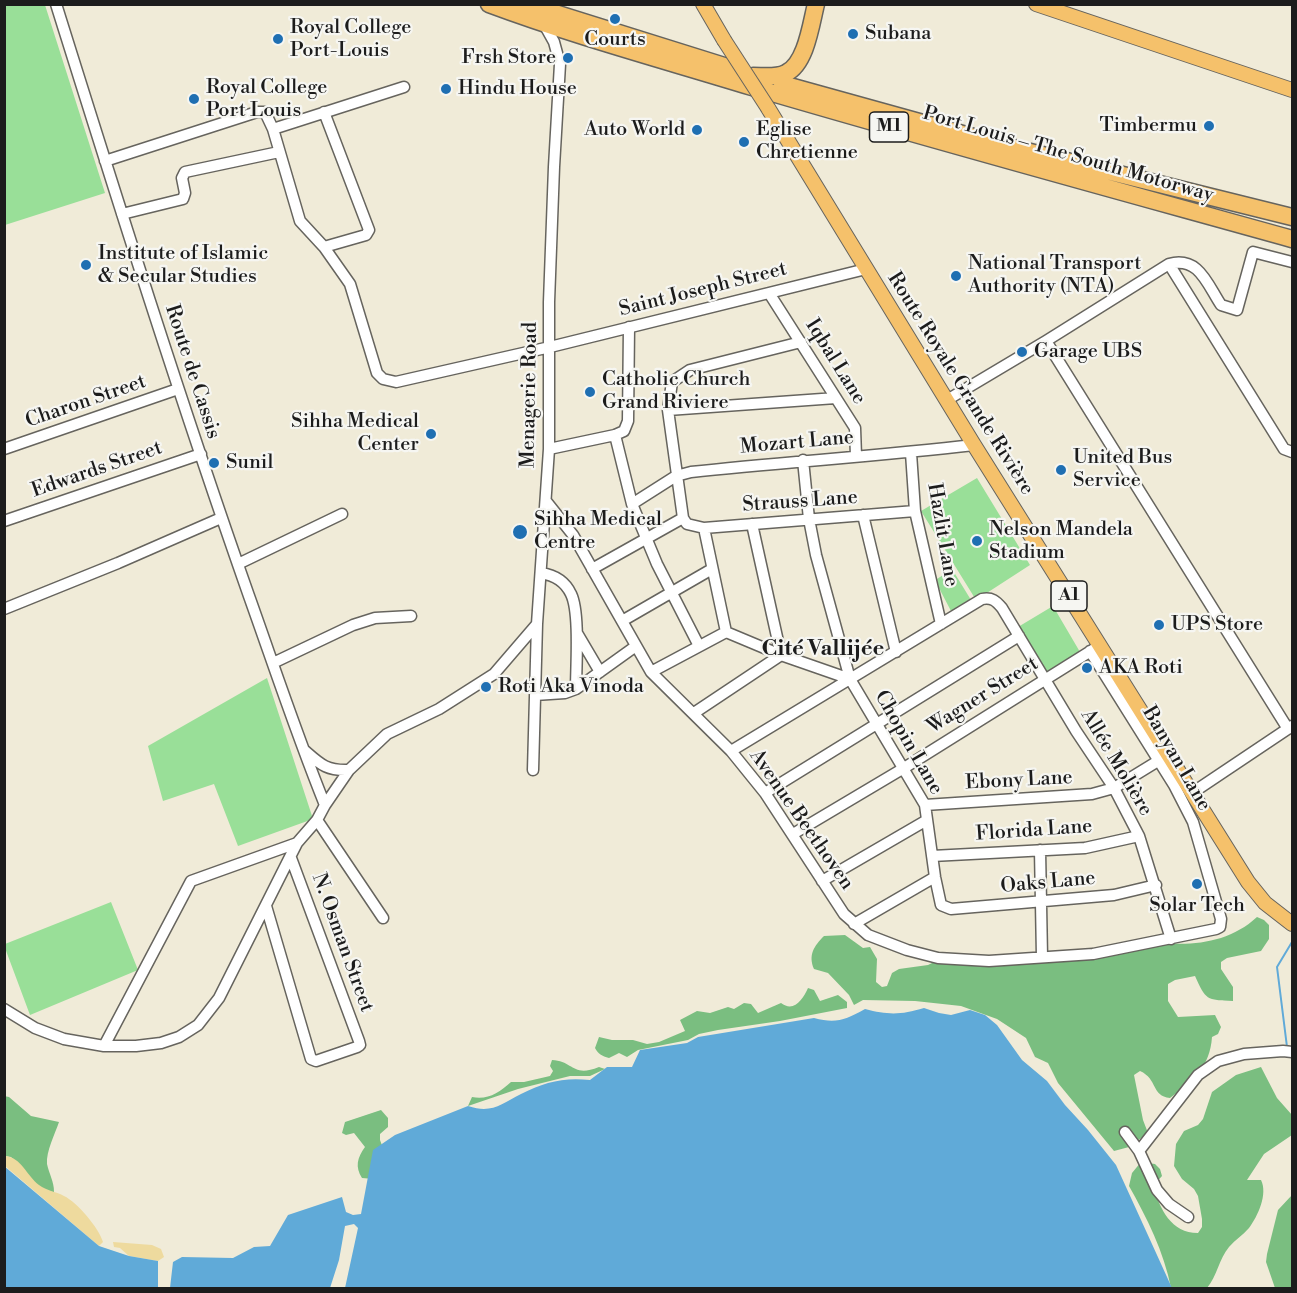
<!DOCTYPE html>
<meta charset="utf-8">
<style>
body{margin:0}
#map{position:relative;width:1297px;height:1293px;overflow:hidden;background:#f0ebd8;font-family:"Libre Bodoni",serif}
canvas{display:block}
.frame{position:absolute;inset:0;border:6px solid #1c1c1c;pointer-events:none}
</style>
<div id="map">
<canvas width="1297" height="1293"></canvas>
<div class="frame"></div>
</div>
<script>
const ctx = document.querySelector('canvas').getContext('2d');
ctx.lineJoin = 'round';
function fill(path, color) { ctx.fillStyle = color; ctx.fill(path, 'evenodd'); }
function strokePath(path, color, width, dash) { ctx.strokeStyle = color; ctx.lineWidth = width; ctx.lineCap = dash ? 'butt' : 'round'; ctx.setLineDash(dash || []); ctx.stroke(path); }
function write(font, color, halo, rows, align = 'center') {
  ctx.font = font + ' "Libre Bodoni",serif'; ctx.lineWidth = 4.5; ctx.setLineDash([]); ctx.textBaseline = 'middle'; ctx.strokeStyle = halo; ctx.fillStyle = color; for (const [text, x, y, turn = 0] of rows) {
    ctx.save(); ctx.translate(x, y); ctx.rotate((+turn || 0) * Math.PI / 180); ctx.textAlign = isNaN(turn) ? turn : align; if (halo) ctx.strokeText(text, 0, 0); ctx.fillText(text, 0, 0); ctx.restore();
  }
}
const green = new Path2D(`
 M 5,4 L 45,5 L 105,193 L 5,225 Z
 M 977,478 L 1030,565 L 976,600 L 921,511 Z
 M 952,569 L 971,600 L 951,611 L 939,588 L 937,579 Z
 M 1053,606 L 1080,652 L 1046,672 L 1018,627 Z
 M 267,678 L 313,819 L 238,846 L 214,784 L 163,801 L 148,746 Z
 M 111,902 L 138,970 L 30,1015 L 5,948 L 5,944 Z`);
const forest = new Path2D(`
 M 1257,917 L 1264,920 L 1269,925 L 1269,939 L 1261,951 L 1227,958 L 1221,962 L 1221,969 L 1233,987 L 1233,1001 C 1206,1000 1206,1000 1195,976 L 1175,980 L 1168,984 L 1168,1001 L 1178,1017 L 1215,1015 L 1221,1027 L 1218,1034 L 1212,1037 C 1210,1067 1193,1081 1170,1098 C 1151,1096 1158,1079 1140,1071 L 1134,1075 L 1143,1120 L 1148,1133 L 1129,1147 L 1114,1151 L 1058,1083 L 1048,1063 L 1035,1057 L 1026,1038 L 997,1019 L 961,1006 L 915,1001 L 863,1000 L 854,1005 L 849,995 L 828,973 L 814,969 C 808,955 814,946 824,936 L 845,935 L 863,948 L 870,947 L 877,959 L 876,982 L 882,987 L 887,986 L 892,973 L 899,969 L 928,965 L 938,960 L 956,961 L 1163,943 C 1197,946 1231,941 1257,917 Z
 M 808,988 L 814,990 L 820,1001 L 838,995 L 847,1002 L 847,1008 L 780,1021 L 718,1030 L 699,1034 L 688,1040 L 638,1050 L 627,1057 L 619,1053 L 609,1058 C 602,1056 598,1054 595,1048 L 599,1037 L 612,1040 L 633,1040 L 647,1044 L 659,1042 L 685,1031 L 680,1020 L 697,1011 L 710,1013 L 728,1007 L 734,1009 L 744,1003 L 751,1004 L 758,1013 L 781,1003 C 794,1013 803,999 808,988 Z
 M 552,1060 C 574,1061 572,1078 599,1067 L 605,1069 L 590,1076 L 570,1076 L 518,1089 L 468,1106 L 472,1097 C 488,1100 499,1093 511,1082 L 524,1082 L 550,1076 L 553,1071 L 550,1066 Z
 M 1261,1067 L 1277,1098 L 1292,1115 L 1292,1135 L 1264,1154 L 1247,1180 L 1261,1180 C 1268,1194 1258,1216 1249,1228 C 1243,1235 1235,1240 1229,1247 C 1219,1259 1217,1276 1207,1288 L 1171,1288 C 1164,1252 1147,1218 1129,1186 L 1132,1173 L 1141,1162 L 1155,1164 L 1160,1169 L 1162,1176 L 1153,1186 C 1160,1209 1171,1233 1198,1233 L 1202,1227 L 1202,1219 L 1198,1196 L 1194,1189 L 1182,1179 L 1174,1166 L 1176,1144 L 1184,1131 L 1198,1125 L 1203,1119 L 1212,1092 L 1236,1075 Z
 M 4,1096 L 9,1097 L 31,1116 L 59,1122 C 55,1134 46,1151 47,1164 C 49,1174 54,1181 54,1192 C 38,1193 21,1168 11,1157 L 5,1156 Z
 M 381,1110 L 388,1118 L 388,1127 L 380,1134 L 380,1140 L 387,1159 L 374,1179 L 362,1178 C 355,1167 357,1158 365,1147 L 354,1133 L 346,1135 L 342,1133 L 345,1122 Z
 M 1292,1195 L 1292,1288 L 1275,1288 L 1266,1262 L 1267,1254 L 1278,1210 Z`);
const sand = new Path2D(`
 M 5,1156 C 21,1157 27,1176 39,1185 C 47,1191 55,1191 64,1196 C 77,1202 99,1228 103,1242 L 99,1246 L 5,1166 Z
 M 113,1242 L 152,1245 L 161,1249 L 164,1257 L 158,1261 L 129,1256 L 120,1248 L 114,1247 Z`);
const water = new Path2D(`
 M 924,1008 L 939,1013 L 951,1015 L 970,1010 L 985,1015 L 997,1025 L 1022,1060 L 1047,1081 L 1065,1105 L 1088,1130 L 1116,1165 L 1172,1288 L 345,1288 L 358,1228 L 354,1224 L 345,1226 L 339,1260 L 330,1288 L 170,1288 L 173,1262 L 182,1257 L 233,1258 L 254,1247 L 270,1246 L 288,1215 L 342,1197 L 346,1212 L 353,1215 L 361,1214 L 373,1150 L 395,1135 L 468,1106 C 492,1114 501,1104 521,1094 C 544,1082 564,1077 590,1080 L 607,1067 L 632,1067 L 640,1050 L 687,1043 L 698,1037 L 814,1018 C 836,1024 845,1020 865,1009 C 888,1015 901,1015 924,1008 Z
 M 4,1166 L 99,1246 L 129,1256 L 158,1261 L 158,1288 L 5,1288 Z`);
const stream = new Path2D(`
 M 1287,1047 L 1277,967 L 1292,942`);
const minor = new Path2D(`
 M 56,4 C 118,202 180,400 249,596 C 274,666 297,736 325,805
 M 324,112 L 369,230 L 366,235 L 324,247
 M 273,129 L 404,87
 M 105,161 L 257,112 L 265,112 L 273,129 L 300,221 L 324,247 L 350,284 L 377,373 L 383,379 L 396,382 L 550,347 L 866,269
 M 122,214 L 183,199 L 185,193 L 182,178 L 185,172 L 279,152
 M 1169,264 L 1284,449 L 1292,452
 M 769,293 L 855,428 L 856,456
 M 1046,341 L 1288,729
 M 801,342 L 690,370 L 672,382 L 668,410 L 683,518 L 687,524 L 704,528 L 915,511
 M 947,400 L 1046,341 L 1169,264 C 1199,256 1207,284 1221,305 L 1237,310 L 1253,252 L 1292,262
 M 668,410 L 836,398
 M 615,435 L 632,504 L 657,564 L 699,646
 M 4,449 L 178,389
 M 549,449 L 615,435 L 624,431 L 628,421 L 629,327
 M 911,453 L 915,511 L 941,624
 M 803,460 L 809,519 L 816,555 L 850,679 L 925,805 L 935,877 L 941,905 L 951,909 L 1114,895 L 1156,885
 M 546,501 L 573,535 L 651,672 L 731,751 L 765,793 L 844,914 L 868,935 L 907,950 L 938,958 L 989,961 L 1093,954 L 1216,929 L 1220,927 L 1221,919 L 1193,822 L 1174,785 L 1090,651
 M 632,504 L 676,476 L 691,472 C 785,462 880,456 974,445
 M 863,515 L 896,652
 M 4,521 L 201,454
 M 704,528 L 726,632
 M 238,564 L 342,514
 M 592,569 L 683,518
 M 541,573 C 554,575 565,581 571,594 C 580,612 576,667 576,689
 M 4,609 L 118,563 L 221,518
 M 622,621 L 712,569
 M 726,632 L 781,655 L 850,679
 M 577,633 L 600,672
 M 273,663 L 353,625 L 375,618 L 411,616
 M 651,672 L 726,632
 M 535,695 L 565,693 L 576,689 L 636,646
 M 694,713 L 781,655 L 752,524
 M 304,750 C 320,764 326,771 349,770
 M 731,751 L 982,599 C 992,597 996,601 1002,608 L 1076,731 L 1114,788 L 1139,836 L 1171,939
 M 533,770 L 537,624 L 549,449 L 549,302 L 554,167 L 560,64 L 554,42 L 544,24
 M 765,793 L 1019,636
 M 1192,793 L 1292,726
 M 925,805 L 1092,794 L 1114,788 L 1158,761
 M 317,820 L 383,918
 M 793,834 L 904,768 L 1094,649
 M 1040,850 L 1042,957
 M 932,856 L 1085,848 L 1139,836
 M 822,881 L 927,820
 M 266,906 L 311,1059 L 316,1061 L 357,1047 L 360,1045 L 359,1041 L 291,858
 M 854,924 L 935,877
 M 4,1009 L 35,1028 L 64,1039 L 104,1046 L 136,1046 L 161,1043 L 179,1037 L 198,1025 L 219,998 L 297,843 L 317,820 L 325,805 L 349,770 L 387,734 L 439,709 L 494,674 L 537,624
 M 104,1046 L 191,881 L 297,843
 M 1125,1132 L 1139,1151 L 1157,1190 L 1169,1204 L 1188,1217
 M 1139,1151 L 1198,1075 L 1218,1061 L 1244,1054 L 1283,1051 L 1292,1052`);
const major = new Path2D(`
 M 703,4 L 724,40
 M 1036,4 L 1292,90
 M 768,108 L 974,445 L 1248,882 L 1265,903 L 1292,924`);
const highway = new Path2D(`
 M 489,4 C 575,36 664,60 752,87 C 932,140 1112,189 1292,239
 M 526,4 L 740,71
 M 753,76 C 764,76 777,78 786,73 C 806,64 811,24 816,4
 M 782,84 L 1002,145 L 1292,217`);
const majorBridge = new Path2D(`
 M 724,40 L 768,108`);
const markers = [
 [615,19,6,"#1f6fb2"],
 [853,34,6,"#1f6fb2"],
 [278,39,6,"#1f6fb2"],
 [568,58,6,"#1f6fb2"],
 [446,89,6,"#1f6fb2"],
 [194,99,6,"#1f6fb2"],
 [1209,126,6,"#1f6fb2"],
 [697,130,6,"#1f6fb2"],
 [744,142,6,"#1f6fb2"],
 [86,265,6,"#1f6fb2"],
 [956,276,6,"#1f6fb2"],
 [1022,352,6,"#1f6fb2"],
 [590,392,6,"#1f6fb2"],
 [431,434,6,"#1f6fb2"],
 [214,463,6,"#1f6fb2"],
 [1061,470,6,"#1f6fb2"],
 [520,532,8,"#1f6fb2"],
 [977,541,6,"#1f6fb2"],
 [1159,625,6,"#1f6fb2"],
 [1087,668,6,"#1f6fb2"],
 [486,687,6,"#1f6fb2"],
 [1197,884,6,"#1f6fb2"]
];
const shields = [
 [889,127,39],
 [1069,596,36]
];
const shieldNames = [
 ["M1",889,127],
 ["A1",1069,596]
];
const poiNames = [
 ["Royal College",290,28],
 ["Port-Louis",290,51],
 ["Subana",865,34],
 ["Courts",615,40,"center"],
 ["Frsh Store",556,58,"right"],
 ["Royal College",206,88],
 ["Port Louis",206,111],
 ["Hindu House",458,89],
 ["Timbermu",1197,126,"right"],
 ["Auto World",685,130,"right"],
 ["Eglise",756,130],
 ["Chretienne",756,153],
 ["Institute of Islamic",98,254],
 ["& Secular Studies",98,277],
 ["National Transport",968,264],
 ["Authority (NTA)",968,287],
 ["Garage UBS",1034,352],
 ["Catholic Church",602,380],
 ["Grand Riviere",602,403],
 ["Sihha Medical",419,422,"right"],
 ["Center",419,445,"right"],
 ["United Bus",1073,458],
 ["Service",1073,481],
 ["Sunil",226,463],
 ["Sihha Medical",534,520],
 ["Centre",534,543],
 ["Nelson Mandela",989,530],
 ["Stadium",989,553],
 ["UPS Store",1171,625],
 ["AKA Roti",1099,668],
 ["Roti Aka Vinoda",498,687],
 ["Solar Tech",1197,906,"center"]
];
const streetNames = [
 ["Port Louis – The South Motorway",1068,155,16],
 ["Saint Joseph Street",703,290,-14],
 ["Iqbal Lane",835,362,58],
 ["Route de Cassis",192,372,72],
 ["Route Royale Grande Rivière",960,384,58],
 ["Menagerie Road",530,395,-89],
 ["Charon Street",86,402,-19],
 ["Mozart Lane",797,443,-5],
 ["Edwards Street",97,470,-19],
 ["Strauss Lane",800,502,-4],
 ["Hazlit Lane",942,535,80],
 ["Wagner Street",983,696,-32],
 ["Chopin Lane",908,743,60],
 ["Banyan Lane",1176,759,60],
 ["Allée Molière",1116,763,59],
 ["Ebony Lane",1019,781,-3],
 ["Avenue Beethoven",801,820,55],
 ["Florida Lane",1034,831,-4],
 ["Oaks Lane",1048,883,-5],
 ["N. Osman Street",342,943,70]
];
const quarterNames = [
 ["Cité Vallijée",823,650]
];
fill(green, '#99df98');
fill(forest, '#7abe80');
fill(sand, '#eeda9e');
fill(water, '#60aad8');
strokePath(stream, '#60aad8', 2);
strokePath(minor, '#66645e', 13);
strokePath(major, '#66645e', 16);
strokePath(highway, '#66645e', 19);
strokePath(minor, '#fff', 10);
strokePath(major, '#f5c16b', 14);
strokePath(highway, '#f5c16b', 16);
strokePath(majorBridge, '#66645e', 16, []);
strokePath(majorBridge, '#f5c16b', 14);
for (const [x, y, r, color] of markers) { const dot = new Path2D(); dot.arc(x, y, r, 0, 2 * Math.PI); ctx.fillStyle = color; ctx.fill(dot); strokePath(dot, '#f6f6f2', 2); }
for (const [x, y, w] of shields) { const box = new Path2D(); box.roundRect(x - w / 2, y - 15, w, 30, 4.5); ctx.fillStyle = '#f6f6f2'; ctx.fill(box); strokePath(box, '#1c1c1c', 1.5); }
write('bold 18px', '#1c1c1c', null, shieldNames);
write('20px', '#1c1c1c', '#f6f6f2', poiNames, 'left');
write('20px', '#1c1c1c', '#f6f6f2', streetNames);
write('bold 22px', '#1c1c1c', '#f6f6f2', quarterNames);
</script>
